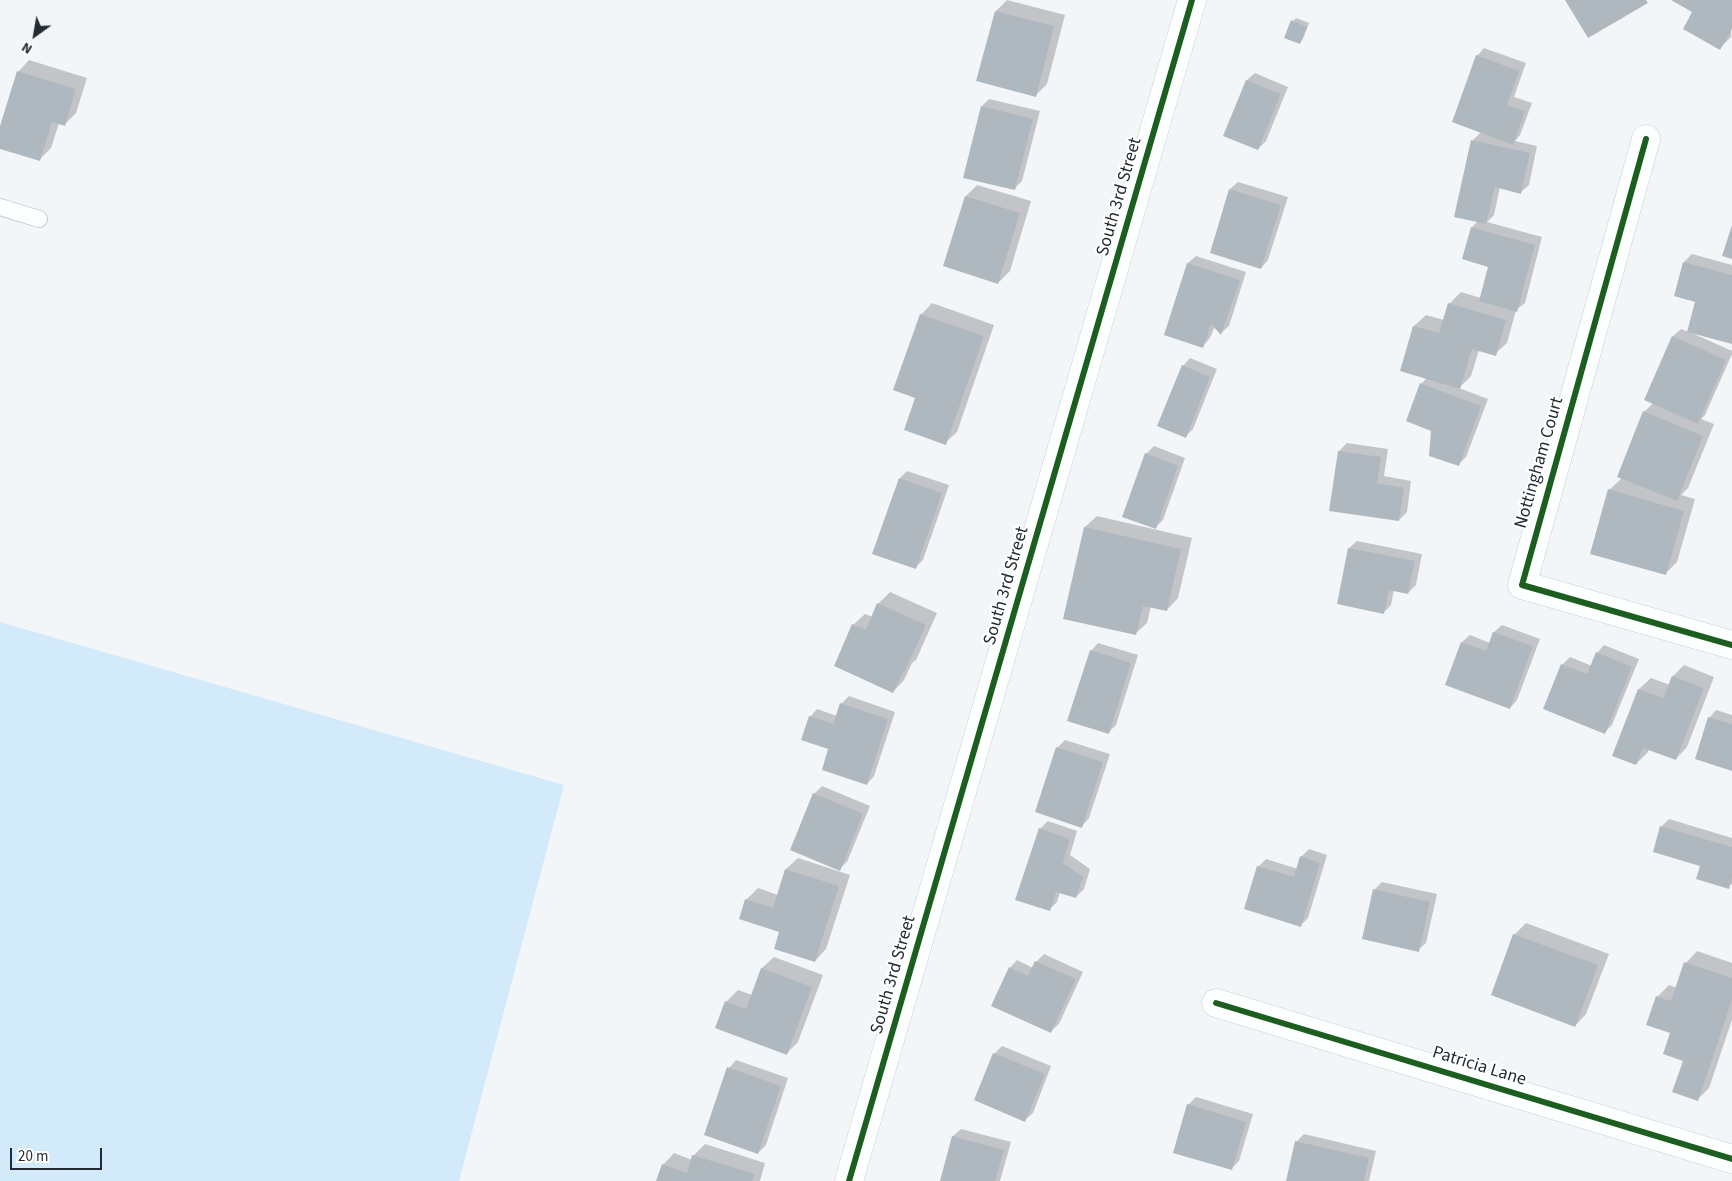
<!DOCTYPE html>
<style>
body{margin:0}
#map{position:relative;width:1732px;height:1181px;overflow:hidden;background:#f3f6f9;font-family:"Source Sans 3",sans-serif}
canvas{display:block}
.north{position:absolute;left:10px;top:10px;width:50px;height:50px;-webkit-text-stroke:4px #fff;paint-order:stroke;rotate:212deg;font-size:14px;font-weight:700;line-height:20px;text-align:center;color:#242b30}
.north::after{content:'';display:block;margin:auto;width:18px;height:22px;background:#242b30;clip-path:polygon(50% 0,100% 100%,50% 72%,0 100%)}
.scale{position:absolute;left:10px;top:1148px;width:92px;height:22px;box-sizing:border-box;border:2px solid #242b30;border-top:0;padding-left:6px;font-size:15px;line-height:18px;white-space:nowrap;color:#242b30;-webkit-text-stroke:4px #fff;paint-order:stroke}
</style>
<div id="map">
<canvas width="1732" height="1181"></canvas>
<div class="north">N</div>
<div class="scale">20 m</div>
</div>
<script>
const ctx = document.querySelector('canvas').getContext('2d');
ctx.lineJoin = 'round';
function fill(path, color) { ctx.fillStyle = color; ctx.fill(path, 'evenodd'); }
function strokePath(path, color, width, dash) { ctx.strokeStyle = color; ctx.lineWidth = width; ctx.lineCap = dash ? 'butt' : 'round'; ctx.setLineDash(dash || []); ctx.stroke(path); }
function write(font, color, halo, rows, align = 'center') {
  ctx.font = font + ' "Source Sans 3",sans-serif'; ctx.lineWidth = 4; ctx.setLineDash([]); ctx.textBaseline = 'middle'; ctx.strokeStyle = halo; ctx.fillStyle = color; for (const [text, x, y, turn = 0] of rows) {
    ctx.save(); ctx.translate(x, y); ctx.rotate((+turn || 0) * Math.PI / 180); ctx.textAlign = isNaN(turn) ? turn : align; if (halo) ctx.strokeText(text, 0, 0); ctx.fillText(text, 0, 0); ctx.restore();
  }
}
const green = new Path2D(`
 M 0,622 L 564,785 L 459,1181 L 0,1181 Z`);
const shadow = new Path2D(`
 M 1007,0 L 1065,15 L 1047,84 L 1036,95 L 996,11 Z
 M 1673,0 L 1732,0 L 1731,37 L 1719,49 L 1694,12 Z
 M 1296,18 L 1309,23 L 1303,39 L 1299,43 L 1293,21 Z
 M 1484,48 L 1526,63 L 1514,97 L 1532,103 L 1520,135 L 1515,141 L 1537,146 L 1529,185 L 1521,192 L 1500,187 L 1494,215 L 1487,222 L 1542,237 L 1525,303 L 1516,310 L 1507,343 L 1495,354 L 1479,350 L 1471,376 L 1459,388 L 1488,399 L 1466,457 L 1458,465 L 1433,430 L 1421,384 L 1427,378 L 1402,370 L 1414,326 L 1426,315 L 1444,320 L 1449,304 L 1461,292 L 1481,298 L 1490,266 L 1472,227 L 1478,221 L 1472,141 L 1481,132 L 1477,56 Z
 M 29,60 L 87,78 L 76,113 L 65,124 L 59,123 L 51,148 L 39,160 L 0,148 L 0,130 L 18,72 Z
 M 1255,73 L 1288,87 L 1266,141 L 1258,149 L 1225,135 L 1247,80 Z
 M 989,99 L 1040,111 L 1022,181 L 1014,189 L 982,106 Z
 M 1238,182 L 1288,197 L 1268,260 L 1261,268 L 1230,189 Z
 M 977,185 L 1031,201 L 1010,271 L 998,283 L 944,265 L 966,196 Z
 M 1692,254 L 1732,265 L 1732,343 L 1692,332 L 1692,333 L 1732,351 L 1732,354 L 1705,415 L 1701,419 L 1714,424 L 1688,488 L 1681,495 L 1695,499 L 1677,562 L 1665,574 L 1609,490 L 1622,478 L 1644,412 L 1653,403 L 1645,399 L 1673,336 L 1681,329 L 1688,332 L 1696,301 L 1676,296 L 1684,262 Z
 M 1196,256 L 1246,272 L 1229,326 L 1221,333 L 1215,326 L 1210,338 L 1203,346 L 1188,263 Z
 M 932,303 L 994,325 L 957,432 L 945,443 L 916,397 L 921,315 Z
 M 1190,358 L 1217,369 L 1193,429 L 1185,437 L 1183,366 Z
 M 1347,443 L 1388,449 L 1384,476 L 1411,481 L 1407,512 L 1399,520 L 1330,509 L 1339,451 Z
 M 1154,446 L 1185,458 L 1163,520 L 1155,528 L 1146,454 Z
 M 907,471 L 949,485 L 923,560 L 915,568 L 900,478 Z
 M 1097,516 L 1192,538 L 1178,598 L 1167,610 L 1151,606 L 1147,623 L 1135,634 L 1085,527 Z
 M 1357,541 L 1422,554 L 1416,585 L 1408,593 L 1394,590 L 1391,605 L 1384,612 L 1349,548 Z
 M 890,592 L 937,613 L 916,660 L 912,663 L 904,680 L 893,692 L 853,625 L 865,614 L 873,617 L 878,604 Z
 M 1502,625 L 1540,639 L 1517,700 L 1510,708 L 1462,642 L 1470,635 L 1490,643 L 1494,632 Z
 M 1098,643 L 1138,655 L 1116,725 L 1108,733 L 1091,651 Z
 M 1604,645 L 1639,659 L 1612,725 L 1605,732 L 1562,665 L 1570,657 L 1592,666 L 1597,653 Z
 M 1684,665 L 1714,677 L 1687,747 L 1676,759 L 1649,749 L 1648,752 L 1636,764 L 1614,755 L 1639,689 L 1651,678 L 1670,685 L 1673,676 Z
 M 849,696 L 895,712 L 874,776 L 867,784 L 830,748 L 810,717 L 817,709 L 837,716 L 841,704 Z
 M 1716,710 L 1732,715 L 1732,770 L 1709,718 Z
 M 1065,740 L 1110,754 L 1089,818 L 1082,826 L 1057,748 Z
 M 822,786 L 870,806 L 847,862 L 839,869 L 814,794 Z
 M 1669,819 L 1732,838 L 1732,884 L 1728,887 L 1701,865 L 1661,827 Z
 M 1048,821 L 1077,831 L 1070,855 L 1090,869 L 1084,889 L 1076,897 L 1060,892 L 1057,902 L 1049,910 L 1040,829 Z
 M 1309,849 L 1327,855 L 1308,918 L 1301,925 L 1258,867 L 1266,859 L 1298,869 L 1301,857 Z
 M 798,858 L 850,875 L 826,949 L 815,961 L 746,900 L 758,888 L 778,895 L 786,869 Z
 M 1382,882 L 1437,894 L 1426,943 L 1418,950 L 1374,890 Z
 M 1526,923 L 1609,954 L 1586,1014 L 1575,1026 L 1514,935 Z
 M 1697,951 L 1732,963 L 1732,1020 L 1709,1088 L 1697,1100 L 1684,1060 L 1657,997 L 1669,985 L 1677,988 L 1686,963 Z
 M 1044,954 L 1083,972 L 1059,1024 L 1051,1031 L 1010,968 L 1017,960 L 1033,968 L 1036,962 Z
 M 774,957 L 823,975 L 798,1042 L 786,1054 L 726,1002 L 738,990 L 752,995 L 762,968 Z
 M 1002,1046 L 1051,1066 L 1033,1113 L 1025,1120 L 994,1054 Z
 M 736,1060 L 788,1078 L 766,1145 L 758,1153 L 729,1068 Z
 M 1196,1097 L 1253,1114 L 1239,1161 L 1231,1169 L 1188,1105 Z
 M 961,1129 L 1011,1142 L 1000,1181 L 941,1181 L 953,1136 Z
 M 1304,1134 L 1376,1151 L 1369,1181 L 1287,1181 L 1296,1142 Z
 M 705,1144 L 765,1163 L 760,1181 L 658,1181 L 663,1165 L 674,1153 L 692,1160 L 693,1156 Z`);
const building = new Path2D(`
 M 1565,0 L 1646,0 L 1648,3 L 1588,38 Z
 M 1671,0 L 1732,0 L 1732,29 L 1720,50 L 1683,29 L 1692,12 Z
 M 995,11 L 1054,26 L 1036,97 L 976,81 Z
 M 1291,20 L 1307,27 L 1300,44 L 1284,38 Z
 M 1476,55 L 1519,71 L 1507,105 L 1525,111 L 1513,145 L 1452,122 Z
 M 17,71 L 76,89 L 65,126 L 52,122 L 40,161 L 0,149 L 0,126 Z
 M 1246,80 L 1281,94 L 1258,150 L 1223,136 Z
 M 981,106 L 1033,119 L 1015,190 L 963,178 Z
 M 1471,140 L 1530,153 L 1521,194 L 1495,187 L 1486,224 L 1454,217 Z
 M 1229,189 L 1281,205 L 1261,269 L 1210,253 Z
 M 965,196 L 1020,213 L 998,284 L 943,266 Z
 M 1732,225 L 1732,259 L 1722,256 Z
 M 1471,227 L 1535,245 L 1517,312 L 1479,301 L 1488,267 L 1462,259 Z
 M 1683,262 L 1732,275 L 1732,344 L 1687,332 L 1695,302 L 1674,296 Z
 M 1187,263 L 1240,280 L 1221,335 L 1211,324 L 1203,348 L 1164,335 Z
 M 1448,303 L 1506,320 L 1496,356 L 1472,349 L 1460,389 L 1400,371 L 1413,326 L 1439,333 Z
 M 920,314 L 984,336 L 946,445 L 904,430 L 915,398 L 893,390 Z
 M 1672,336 L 1726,360 L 1698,424 L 1644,400 Z
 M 1182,365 L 1210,377 L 1186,438 L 1157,426 Z
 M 1420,383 L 1481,406 L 1459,466 L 1429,456 L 1431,431 L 1406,421 Z
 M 1643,411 L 1703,436 L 1677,501 L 1617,477 Z
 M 1338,451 L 1381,457 L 1377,483 L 1404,488 L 1399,521 L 1329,511 Z
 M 1145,453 L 1178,466 L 1156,529 L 1122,517 Z
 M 899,478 L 942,493 L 916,569 L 872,554 Z
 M 1608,489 L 1684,511 L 1666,575 L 1590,554 Z
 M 1084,527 L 1181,549 L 1167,611 L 1143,606 L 1136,635 L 1063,619 Z
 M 1348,548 L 1415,561 L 1408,594 L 1389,590 L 1384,614 L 1337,604 Z
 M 877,603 L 926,625 L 904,673 L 903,672 L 893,693 L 834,666 L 852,624 L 866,630 Z
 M 1493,632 L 1533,646 L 1510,709 L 1445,685 L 1461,642 L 1486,651 Z
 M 1090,650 L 1131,663 L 1109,734 L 1067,721 Z
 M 1596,652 L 1632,667 L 1605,734 L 1543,709 L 1561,664 L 1587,674 Z
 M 1672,676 L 1704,688 L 1676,760 L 1643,748 L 1636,765 L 1612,756 L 1638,689 L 1663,698 Z
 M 840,703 L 888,719 L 867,785 L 822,770 L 828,749 L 801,740 L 809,716 L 833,724 Z
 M 1708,717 L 1732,724 L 1732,771 L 1695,759 Z
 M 1056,747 L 1103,762 L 1082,828 L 1035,812 Z
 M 813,793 L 863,814 L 840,871 L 790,850 Z
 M 1660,826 L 1732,847 L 1732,877 L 1729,889 L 1696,879 L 1700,866 L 1653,852 Z
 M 1039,828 L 1070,839 L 1063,863 L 1083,877 L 1076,898 L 1056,892 L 1050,911 L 1015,900 Z
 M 1300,856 L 1320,863 L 1301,927 L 1244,909 L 1257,866 L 1294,877 Z
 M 785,869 L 839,886 L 815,962 L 774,949 L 779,932 L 739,919 L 745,899 L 773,908 Z
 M 1373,889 L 1430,902 L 1419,952 L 1362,939 Z
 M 1513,934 L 1598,965 L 1575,1027 L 1491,995 Z
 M 1035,961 L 1076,979 L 1051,1033 L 991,1006 L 1009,967 L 1028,976 Z
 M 1684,962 L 1732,978 L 1732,1000 L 1698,1101 L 1672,1092 L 1683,1061 L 1663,1054 L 1670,1033 L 1646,1025 L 1656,996 L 1671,1001 Z
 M 761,968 L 812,987 L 787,1055 L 715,1028 L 725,1001 L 746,1009 Z
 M 993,1053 L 1045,1074 L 1025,1122 L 974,1100 Z
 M 727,1067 L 781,1086 L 758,1154 L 704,1135 Z
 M 1187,1104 L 1246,1122 L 1232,1170 L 1173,1153 Z
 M 952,1136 L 1004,1150 L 995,1181 L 940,1181 Z
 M 1295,1141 L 1369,1158 L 1364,1181 L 1286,1181 Z
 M 692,1155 L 755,1174 L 752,1181 L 656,1181 L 662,1164 L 687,1173 Z`);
const service = new Path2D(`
 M 0,207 L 39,219`);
const minor = new Path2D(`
 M 1646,139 L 1522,585 L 1732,645
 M 1216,1003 L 1732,1159
 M 849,1181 L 1192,0`);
const cycleway = new Path2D(`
 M 1646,139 L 1522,585 L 1732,645
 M 1216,1003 L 1732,1159
 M 849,1181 L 1192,0`);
const streetNames = [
 ["South 3rd Street",1120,197,-74],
 ["Nottingham Court",1540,463,-74],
 ["South 3rd Street",1007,586,-74],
 ["South 3rd Street",894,975,-74],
 ["Patricia Lane",1479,1067,17]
];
fill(green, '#d3eafb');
fill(shadow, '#0003');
fill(building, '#afb8bf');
strokePath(service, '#c9ced2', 18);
strokePath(minor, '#c9ced2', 29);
strokePath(service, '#fdfefe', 16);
strokePath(minor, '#fdfefe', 28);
strokePath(cycleway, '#1b5e20', 6);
write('18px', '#242b30', '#fff', streetNames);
</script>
